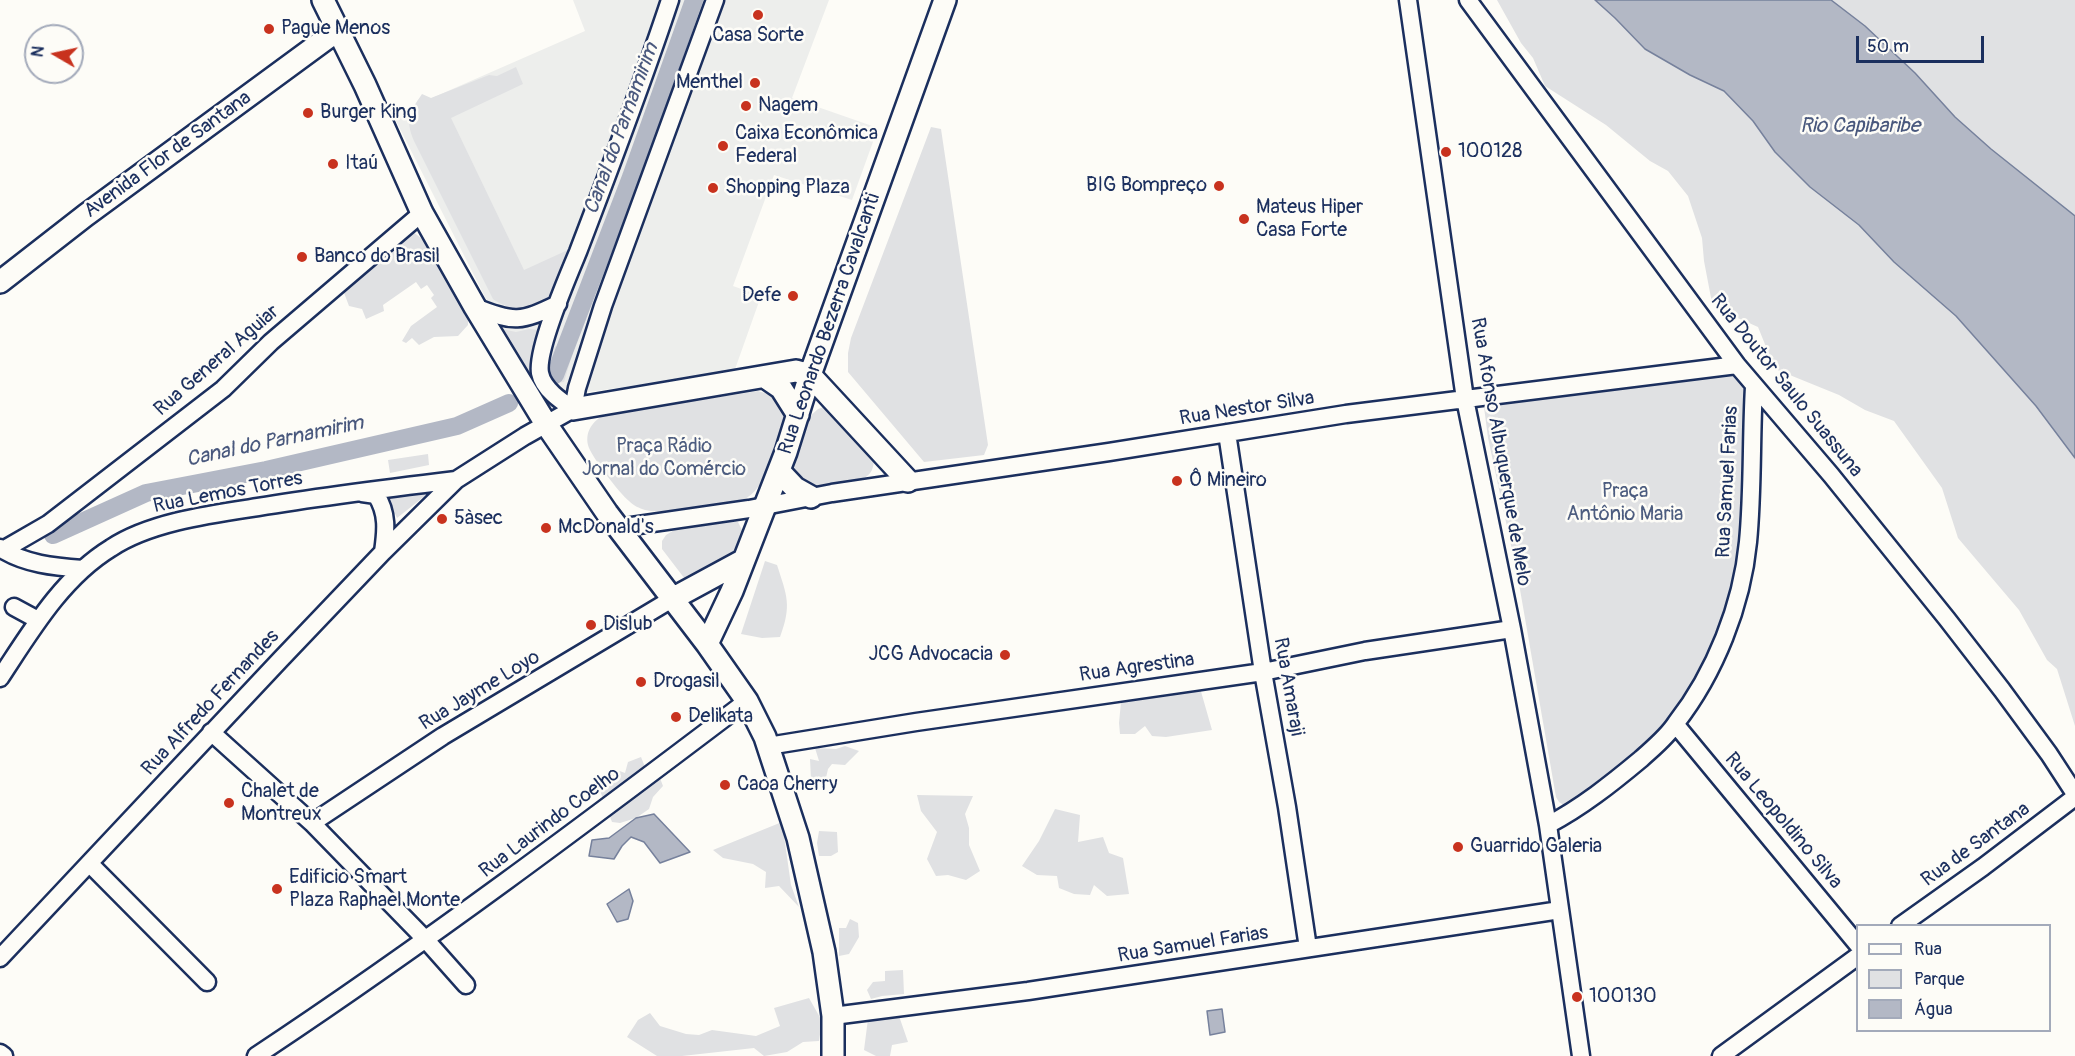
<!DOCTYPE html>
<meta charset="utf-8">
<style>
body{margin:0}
#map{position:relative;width:2075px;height:1056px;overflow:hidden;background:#fdfcf7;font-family:Pangolin,sans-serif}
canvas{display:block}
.legend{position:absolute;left:1856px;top:924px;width:195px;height:108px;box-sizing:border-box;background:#fdfcf7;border:2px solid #a3aaba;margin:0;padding:8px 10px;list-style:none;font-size:18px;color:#1b2f5e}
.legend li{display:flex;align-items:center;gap:12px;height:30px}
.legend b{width:30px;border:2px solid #a3aaba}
.north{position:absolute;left:24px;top:24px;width:60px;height:60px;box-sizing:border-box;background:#fdfcf7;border:2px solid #a3aaba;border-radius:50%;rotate:279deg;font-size:16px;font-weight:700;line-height:24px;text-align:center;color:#1b2f5e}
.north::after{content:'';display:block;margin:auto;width:21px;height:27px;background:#c8321e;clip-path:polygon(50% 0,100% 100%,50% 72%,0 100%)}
.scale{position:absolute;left:1856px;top:36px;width:128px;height:27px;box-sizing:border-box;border:3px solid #1b2f5e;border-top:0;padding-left:8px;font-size:18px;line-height:21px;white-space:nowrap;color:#1b2f5e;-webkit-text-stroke:4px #fdfcf7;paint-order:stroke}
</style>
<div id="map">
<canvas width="2075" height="1056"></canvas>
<ul class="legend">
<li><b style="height:8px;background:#fdfcf7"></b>Rua</li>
<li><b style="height:16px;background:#e0e1e3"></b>Parque</li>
<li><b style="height:16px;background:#b3b8c5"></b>Água</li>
</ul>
<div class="north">N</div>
<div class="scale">50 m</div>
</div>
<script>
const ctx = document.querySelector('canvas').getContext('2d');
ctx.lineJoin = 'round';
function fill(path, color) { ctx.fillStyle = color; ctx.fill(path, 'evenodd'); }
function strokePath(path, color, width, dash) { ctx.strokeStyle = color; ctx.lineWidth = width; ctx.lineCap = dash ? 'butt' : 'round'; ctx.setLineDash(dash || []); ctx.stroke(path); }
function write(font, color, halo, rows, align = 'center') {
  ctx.font = font + ' Pangolin,sans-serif'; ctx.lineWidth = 5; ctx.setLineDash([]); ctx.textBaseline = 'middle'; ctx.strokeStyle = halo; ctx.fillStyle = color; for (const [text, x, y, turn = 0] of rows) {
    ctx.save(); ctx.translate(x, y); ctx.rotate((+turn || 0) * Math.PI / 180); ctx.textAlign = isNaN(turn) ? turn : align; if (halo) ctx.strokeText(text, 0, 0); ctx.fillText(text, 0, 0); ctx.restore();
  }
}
const built = new Path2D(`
 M 573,0 L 829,0 L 792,98 L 878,128 L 852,200 L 774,175 L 733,286 L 761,296 L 734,372 L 552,397 L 542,395 L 537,391 L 527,380 L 393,115 L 585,31 Z`);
const green = new Path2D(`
 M 1497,0 L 1595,0 L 1690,75 L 1724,91 L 1753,121 L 1775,152 L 1810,187 L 1859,225 L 1894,262 L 1956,316 L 2036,406 L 2075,458 L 2075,726 L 2057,669 L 2047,660 L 2019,610 L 1958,538 L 1942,488 L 1894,421 L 1865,410 L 1839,395 L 1775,369 L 1758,327 L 1722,311 L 1712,303 L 1704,261 L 1702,238 L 1688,196 L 1668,171 L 1650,161 L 1606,125 L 1545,86 L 1533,58 L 1521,43 Z
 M 1831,0 L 2075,0 L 2075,216 L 1991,149 L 1955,117 L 1915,73 L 1865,26 Z
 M 516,67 L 523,84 L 451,118 L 524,270 L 570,249 C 565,261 556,287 548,297 C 533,314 510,311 493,299 L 414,141 C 405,119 409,113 422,94 L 431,98 L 489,75 L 497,76 Z
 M 931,127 L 941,129 L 988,445 L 984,455 L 924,462 L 848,372 L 848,353 L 851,338 Z
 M 412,231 L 426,242 L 442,270 L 458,290 L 468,312 L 468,325 L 458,336 L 434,337 L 419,345 L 412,338 L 406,343 L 402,341 L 411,326 L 437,307 L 431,298 L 434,295 L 427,285 L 421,289 L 416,282 L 383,305 L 384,311 L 366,319 L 362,309 L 349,306 L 343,290 Z
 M 502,329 L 516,332 L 529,329 L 539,330 L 540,334 L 527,376 Z
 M 555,346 L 573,352 L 564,382 L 557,383 L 547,377 L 548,368 Z
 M 1729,371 L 1739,378 L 1746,387 L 1747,490 L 1739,575 L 1701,677 L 1666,731 L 1581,801 L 1565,806 L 1559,802 L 1556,797 L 1518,578 L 1488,438 L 1484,407 L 1485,404 Z
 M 758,391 L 775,396 L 785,414 L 785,422 C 777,445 767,489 743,500 C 718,503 667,515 645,510 C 639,508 634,506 629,501 C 620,494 590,455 588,445 C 585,431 593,421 604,415 Z
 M 827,406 L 874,458 C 874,467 872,475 862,479 L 813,487 L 795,478 L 792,465 L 809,417 L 818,409 Z
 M 428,454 L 429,465 L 390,473 L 388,460 Z
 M 435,488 L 397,518 L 387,496 Z
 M 731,521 L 738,522 L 743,532 L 740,556 L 688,583 L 662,549 L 662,541 L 666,535 L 676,529 Z
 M 765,561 L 777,565 C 787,596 792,605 780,637 L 762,638 L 741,634 Z
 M 1200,688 L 1212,730 L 1166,737 L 1152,736 L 1145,726 L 1135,734 L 1120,734 L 1119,723 L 1121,702 Z
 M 845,746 L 859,751 L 845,765 L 832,764 L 828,769 L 825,782 L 816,785 L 811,780 L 810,759 L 819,761 L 815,748 L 836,749 Z
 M 641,757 L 645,767 L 655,765 L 663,786 L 653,797 L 649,809 L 636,818 L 620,823 L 612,822 L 597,783 L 617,770 L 625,773 L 628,762 Z
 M 917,795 L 973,796 L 965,814 L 969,828 L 969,845 L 980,871 L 966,880 L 948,875 L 936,876 L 927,859 L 937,832 L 921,811 Z
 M 1055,809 L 1080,815 L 1078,842 L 1103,837 L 1109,853 L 1123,858 L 1129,894 L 1107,896 L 1094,885 L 1090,895 L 1074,894 L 1059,888 L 1057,876 L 1037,875 L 1022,866 L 1039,841 Z
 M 782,822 L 791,885 L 799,907 L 779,886 L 765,888 L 766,872 L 753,864 L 723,858 L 713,850 Z
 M 819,831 L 837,832 L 838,852 L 831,856 L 819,856 L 817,843 Z
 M 850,919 L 858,923 L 859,937 L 849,954 L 839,956 L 839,928 L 846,928 Z
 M 903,970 L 904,994 L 882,996 L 871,999 L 867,990 L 873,982 L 885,981 L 885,971 Z
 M 809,998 L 822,1021 L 819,1041 L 803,1042 L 787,1052 L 764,1056 L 754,1048 L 682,1056 L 657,1056 L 627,1037 L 638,1020 L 650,1013 L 660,1026 L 686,1034 L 699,1035 L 712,1030 L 756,1036 L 780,1026 L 774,1008 Z
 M 899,1016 L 908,1042 L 892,1045 L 890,1056 L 876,1056 L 864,1050 L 868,1019 Z`);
const water = new Path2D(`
 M 1595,0 L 1831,0 L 1865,26 L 1915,73 L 1955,117 L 1991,149 L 2075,216 L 2075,458 L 2036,406 L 1956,316 L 1894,262 L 1859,225 L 1810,187 L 1775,152 L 1753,121 L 1724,91 L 1690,75 L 1645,49 L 1615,18 Z
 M 654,814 L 690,852 L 660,863 L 644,842 L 631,837 L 622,846 L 614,859 L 589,856 L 592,840 L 609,838 L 636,818 Z
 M 629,889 L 633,901 L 628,919 L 617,922 L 607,904 Z
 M 1222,1009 L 1225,1032 L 1210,1035 L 1207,1011 Z`);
const canal = new Path2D(`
 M 555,375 L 631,177 L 694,0
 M 53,535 L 146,493 L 266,470 L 457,426 L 509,403`);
const minor = new Path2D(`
 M 1408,0 L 1465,399 L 1512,629 L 1548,825 L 1581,1056
 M 1468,0 L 1737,365 L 1831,475 L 1947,619 L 2002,690 L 2049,754 L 2075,794
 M 475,307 C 514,323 521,322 558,304
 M 573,409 C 561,401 543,389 540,373 C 536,350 568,276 578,252 C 610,168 642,85 670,0
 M 573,409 L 577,388 L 603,306 L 715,0
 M 1227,433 L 1263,672 L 1287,807 L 1308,948
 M 362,493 L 376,495 C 388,513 386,531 383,552
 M 618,528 L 749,509 L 832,493 L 1109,452 L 1346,414 L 1737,365
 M 0,548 C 24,564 55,567 83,569
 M 3,550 L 48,524 L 223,389 L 271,342 L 422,213
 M 14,607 L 38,620
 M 0,678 C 31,631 62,578 111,548 C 150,522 212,514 258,507 C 324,496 390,488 456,480
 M 1676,725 L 1858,945
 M 211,732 L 312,823 L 426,940 L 466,985
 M 768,746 L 916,722 L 1263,672 L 1365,651 L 1512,629
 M 312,823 L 443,736 L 672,599
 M 1548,825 C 1582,807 1611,784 1641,759 C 1653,748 1667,737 1676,723 C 1715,673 1742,605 1748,542 C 1753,491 1751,438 1754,387
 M 90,864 L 207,982
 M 1900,926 L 1983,867 L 2075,797
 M 0,958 L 280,660 L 383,552 L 456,480 L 525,436 L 573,409
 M 833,1016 L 1028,991 L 1560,910
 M 0,1053 L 4,1056
 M 256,1056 C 425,944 586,823 747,701
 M 1721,1056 L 1858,956`);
const major = new Path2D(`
 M 323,0 L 365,85 L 422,213 L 475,307 L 546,424 L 607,513 L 707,644 L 747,701 L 765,737 L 798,838 L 824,952 L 833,1016 L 833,1056
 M 0,282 L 86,215 L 338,30
 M 765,377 L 781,388 L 798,415
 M 573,409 L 796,371 L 810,375 L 908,481
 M 779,471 L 795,488 L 811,497
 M 672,599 L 744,560
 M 707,644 L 732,591 L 786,452 L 810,375 L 945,0`);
const markers = [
 [758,15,6,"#c8321e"],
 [269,29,6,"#c8321e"],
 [755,83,6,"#c8321e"],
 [746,106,6,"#c8321e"],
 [308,113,6,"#c8321e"],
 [723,146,6,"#c8321e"],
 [1446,152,6,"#c8321e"],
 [333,164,6,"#c8321e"],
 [1219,186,6,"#c8321e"],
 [713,188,6,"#c8321e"],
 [1244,219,6,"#c8321e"],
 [302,257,6,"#c8321e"],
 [793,296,6,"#c8321e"],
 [1177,481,6,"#c8321e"],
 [442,519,6,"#c8321e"],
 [546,528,6,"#c8321e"],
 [591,625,6,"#c8321e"],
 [1005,655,6,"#c8321e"],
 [641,682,6,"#c8321e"],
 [676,717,6,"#c8321e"],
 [725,785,6,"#c8321e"],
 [229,803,6,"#c8321e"],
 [1458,847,6,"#c8321e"],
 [277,889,6,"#c8321e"],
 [1577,997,6,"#c8321e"]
];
const poiNames = [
 ["Pague Menos",281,29],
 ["Casa Sorte",758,36,"center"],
 ["Menthel",743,83,"right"],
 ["Nagem",758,106],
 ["Burger King",320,113],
 ["Caixa Econômica",735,134],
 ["Federal",735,157],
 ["100128",1458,152],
 ["Itaú",345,164],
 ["BIG Bompreço",1207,186,"right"],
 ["Shopping Plaza",725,188],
 ["Mateus Hiper",1256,208],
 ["Casa Forte",1256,231],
 ["Banco do Brasil",314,257],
 ["Defe",781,296,"right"],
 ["Ô Mineiro",1189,481],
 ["5àsec",454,519],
 ["McDonald's",558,528],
 ["Dislub",603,625],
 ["JCG Advocacia",993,655,"right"],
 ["Drogasil",653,682],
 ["Delikata",688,717],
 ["Caoa Cherry",737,785],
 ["Chalet de",241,792],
 ["Montreux",241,815],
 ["Guarrido Galeria",1470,847],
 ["Edificio Smart",289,878],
 ["Plaza Raphael Monte",289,901],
 ["100130",1589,997]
];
const streetNames = [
 ["Avenida Flor de Santana",168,155,-36],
 ["Rua Leonardo Bezerra Cavalcanti",830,324,-71],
 ["Rua General Aguiar",217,361,-41],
 ["Rua Doutor Saulo Suassuna",1786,386,51],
 ["Rua Nestor Silva",1247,409,-9],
 ["Rua Afonso Albuquerque de Melo",1500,452,80],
 ["Rua Samuel Farias",1728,482,-87],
 ["Rua Lemos Torres",228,493,-11],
 ["Rua Agrestina",1137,668,-8],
 ["Rua Amaraji",1288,687,80],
 ["Rua Jayme Loyo",480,691,-31],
 ["Rua Alfredo Fernandes",211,703,-47],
 ["Rua Leopoldino Silva",1783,821,50],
 ["Rua Laurindo Coelho",550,823,-37],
 ["Rua de Santana",1976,845,-36],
 ["Rua Samuel Farias",1193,945,-9]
];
const parkNames = [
 ["Praça Rádio",664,447],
 ["Jornal do Comércio",664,470],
 ["Praça",1625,492],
 ["Antônio Maria",1625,515]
];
const waterNames = [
 ["Rio Capibaribe",1860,127],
 ["Canal do Parnamirim",622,129,-70],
 ["Canal do Parnamirim",275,442,-12]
];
fill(built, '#edeeec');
fill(green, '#e0e1e3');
fill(water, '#b3b8c5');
strokePath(water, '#76819c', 1.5);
strokePath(canal, '#b3b8c5', 18);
strokePath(minor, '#1b2f5e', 21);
strokePath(major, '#1b2f5e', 26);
strokePath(minor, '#fdfcf7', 16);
strokePath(major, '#fdfcf7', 21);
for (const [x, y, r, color] of markers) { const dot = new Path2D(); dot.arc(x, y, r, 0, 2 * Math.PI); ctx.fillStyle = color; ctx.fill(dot); strokePath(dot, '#fdfcf7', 2); }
write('20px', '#1b2f5e', '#fdfcf7', poiNames, 'left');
write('20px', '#1b2f5e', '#fdfcf7', streetNames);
write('20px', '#4c5c7f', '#fdfcf7', parkNames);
write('italic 21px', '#49587d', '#fdfcf7', waterNames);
</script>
